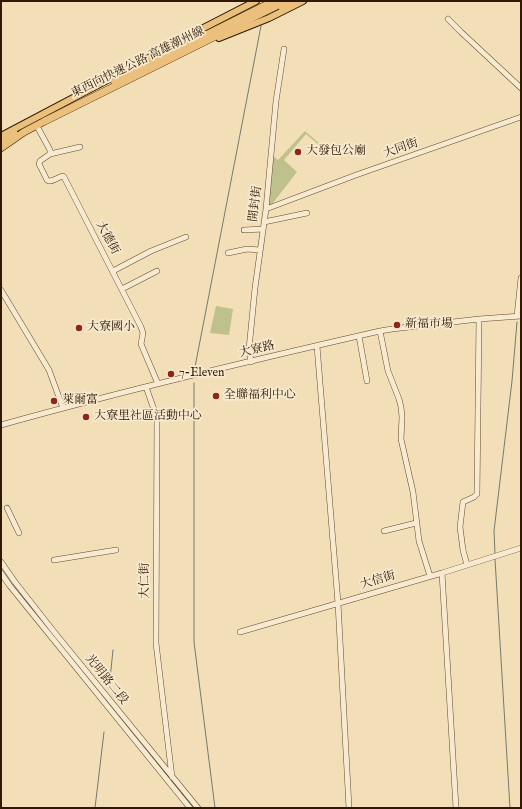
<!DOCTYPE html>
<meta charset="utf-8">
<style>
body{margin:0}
#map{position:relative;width:522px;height:809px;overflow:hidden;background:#f3dfb7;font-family:"IM FELL English",serif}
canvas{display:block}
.frame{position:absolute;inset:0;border:2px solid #301900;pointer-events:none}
</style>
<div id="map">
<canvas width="522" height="809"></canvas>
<div class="frame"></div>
</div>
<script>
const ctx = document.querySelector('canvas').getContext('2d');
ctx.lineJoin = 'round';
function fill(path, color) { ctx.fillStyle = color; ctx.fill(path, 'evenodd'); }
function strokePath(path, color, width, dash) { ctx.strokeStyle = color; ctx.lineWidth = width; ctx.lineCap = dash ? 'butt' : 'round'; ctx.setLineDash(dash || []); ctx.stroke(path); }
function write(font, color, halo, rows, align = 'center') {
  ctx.font = font + ' "IM FELL English","Noto Serif TC",serif'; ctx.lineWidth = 3.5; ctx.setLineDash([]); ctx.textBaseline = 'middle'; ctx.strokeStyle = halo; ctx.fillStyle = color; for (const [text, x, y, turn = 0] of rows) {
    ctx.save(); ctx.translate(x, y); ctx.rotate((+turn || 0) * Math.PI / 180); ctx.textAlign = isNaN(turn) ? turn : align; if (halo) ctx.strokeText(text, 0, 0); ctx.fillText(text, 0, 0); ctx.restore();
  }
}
const green = new Path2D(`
 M 305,131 L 321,145 L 320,146 L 306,134 L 284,160 L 297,172 L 269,208 L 271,154 L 278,160 Z
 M 216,306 L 233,309 L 229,335 L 210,333 Z`);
const stream = new Path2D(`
 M 195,367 L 261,26
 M 194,383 L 194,642 L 215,808
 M 495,554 L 494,531 L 512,381 L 517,322
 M 495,559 L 510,808
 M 109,689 L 113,650
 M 95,808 L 104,732`);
const minor = new Path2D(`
 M 448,19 L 461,32 L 521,88
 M 38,128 L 50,150 L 50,154 L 40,161 L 39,164 L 47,180 L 49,181 C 54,181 58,177 63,176 L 64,177 L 141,327 L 143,333 L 141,344 L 158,384
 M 50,154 L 80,147
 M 266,209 L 356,175 L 521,117
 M 264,222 L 307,213
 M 244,230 L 263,229
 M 228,253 L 247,249 L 260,250
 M 113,271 L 151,251 L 186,237
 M 122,289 L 157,271
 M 1,290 L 49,370 L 63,408
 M 517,316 L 521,278
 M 380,331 L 388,371 L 399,399 L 401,407 L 402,417 L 401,439 L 413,492 L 419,541 L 430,576
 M 359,336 L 367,381
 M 317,346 L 338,603 L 349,808
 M 251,362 L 249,349 L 255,288 L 266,209 L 276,101 L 284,49
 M 146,387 L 157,418 L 156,643 L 172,777
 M 1,425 C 126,390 253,360 380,331 L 392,329 L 479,319 L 521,316
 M 7,508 L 19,533
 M 384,531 L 416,523
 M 54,560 L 116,550
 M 1,562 L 15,582 L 55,633 L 198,808
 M 467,565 L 463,550 L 460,527 L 463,502 L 474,497 L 477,494 L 479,319
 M 1,573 L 10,586 L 190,808
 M 442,573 L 456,808
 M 240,632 L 442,573 L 521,548`);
const major = new Path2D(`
 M 219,38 L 269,18 L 303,1
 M 1,136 L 149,58 L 182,39 L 256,1`);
const highway = new Path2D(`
 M 282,7 L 296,1
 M 114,81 L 274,1
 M 1,142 L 14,133
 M 1,148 L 24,132 L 43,122 L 286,1`);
const markers = [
 [298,152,4,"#8f2418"],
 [397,325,4,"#8f2418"],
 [79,328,4,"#8f2418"],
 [171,374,4,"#8f2418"],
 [216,396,4,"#8f2418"],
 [54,401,4,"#8f2418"],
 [86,417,4,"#8f2418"]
];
const streetNames = [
 ["東西向快速公路 高雄潮州線",138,63,-26],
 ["大同街",401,149,-19],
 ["開封街",256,204,-83],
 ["大德街",107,238,61],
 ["大寮路",257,350,-13],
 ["大仁街",146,581,-90],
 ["大信街",378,581,-17],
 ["光明路二段",106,680,51]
];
const poiNames = [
 ["大發包公廟",306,152],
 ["新福市場",405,325],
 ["大寮國小",87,328],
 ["7-Eleven",179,374],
 ["全聯福利中心",224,396],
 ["萊爾富",62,401],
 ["大寮里社區活動中心",94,417]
];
fill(green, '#bfc18c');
strokePath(stream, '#737a6f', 1);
strokePath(minor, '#614a2e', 6);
strokePath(major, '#301900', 8);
strokePath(highway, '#301900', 8);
strokePath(minor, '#f7ead0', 5);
strokePath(major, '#eac07c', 6);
strokePath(highway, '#eac07c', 7);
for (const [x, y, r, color] of markers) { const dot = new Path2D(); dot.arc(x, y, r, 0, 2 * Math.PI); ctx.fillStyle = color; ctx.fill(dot); strokePath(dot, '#f7ead0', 1.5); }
write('12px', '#301900', '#f7ead0', streetNames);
write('12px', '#301900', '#f7ead0', poiNames, 'left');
</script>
